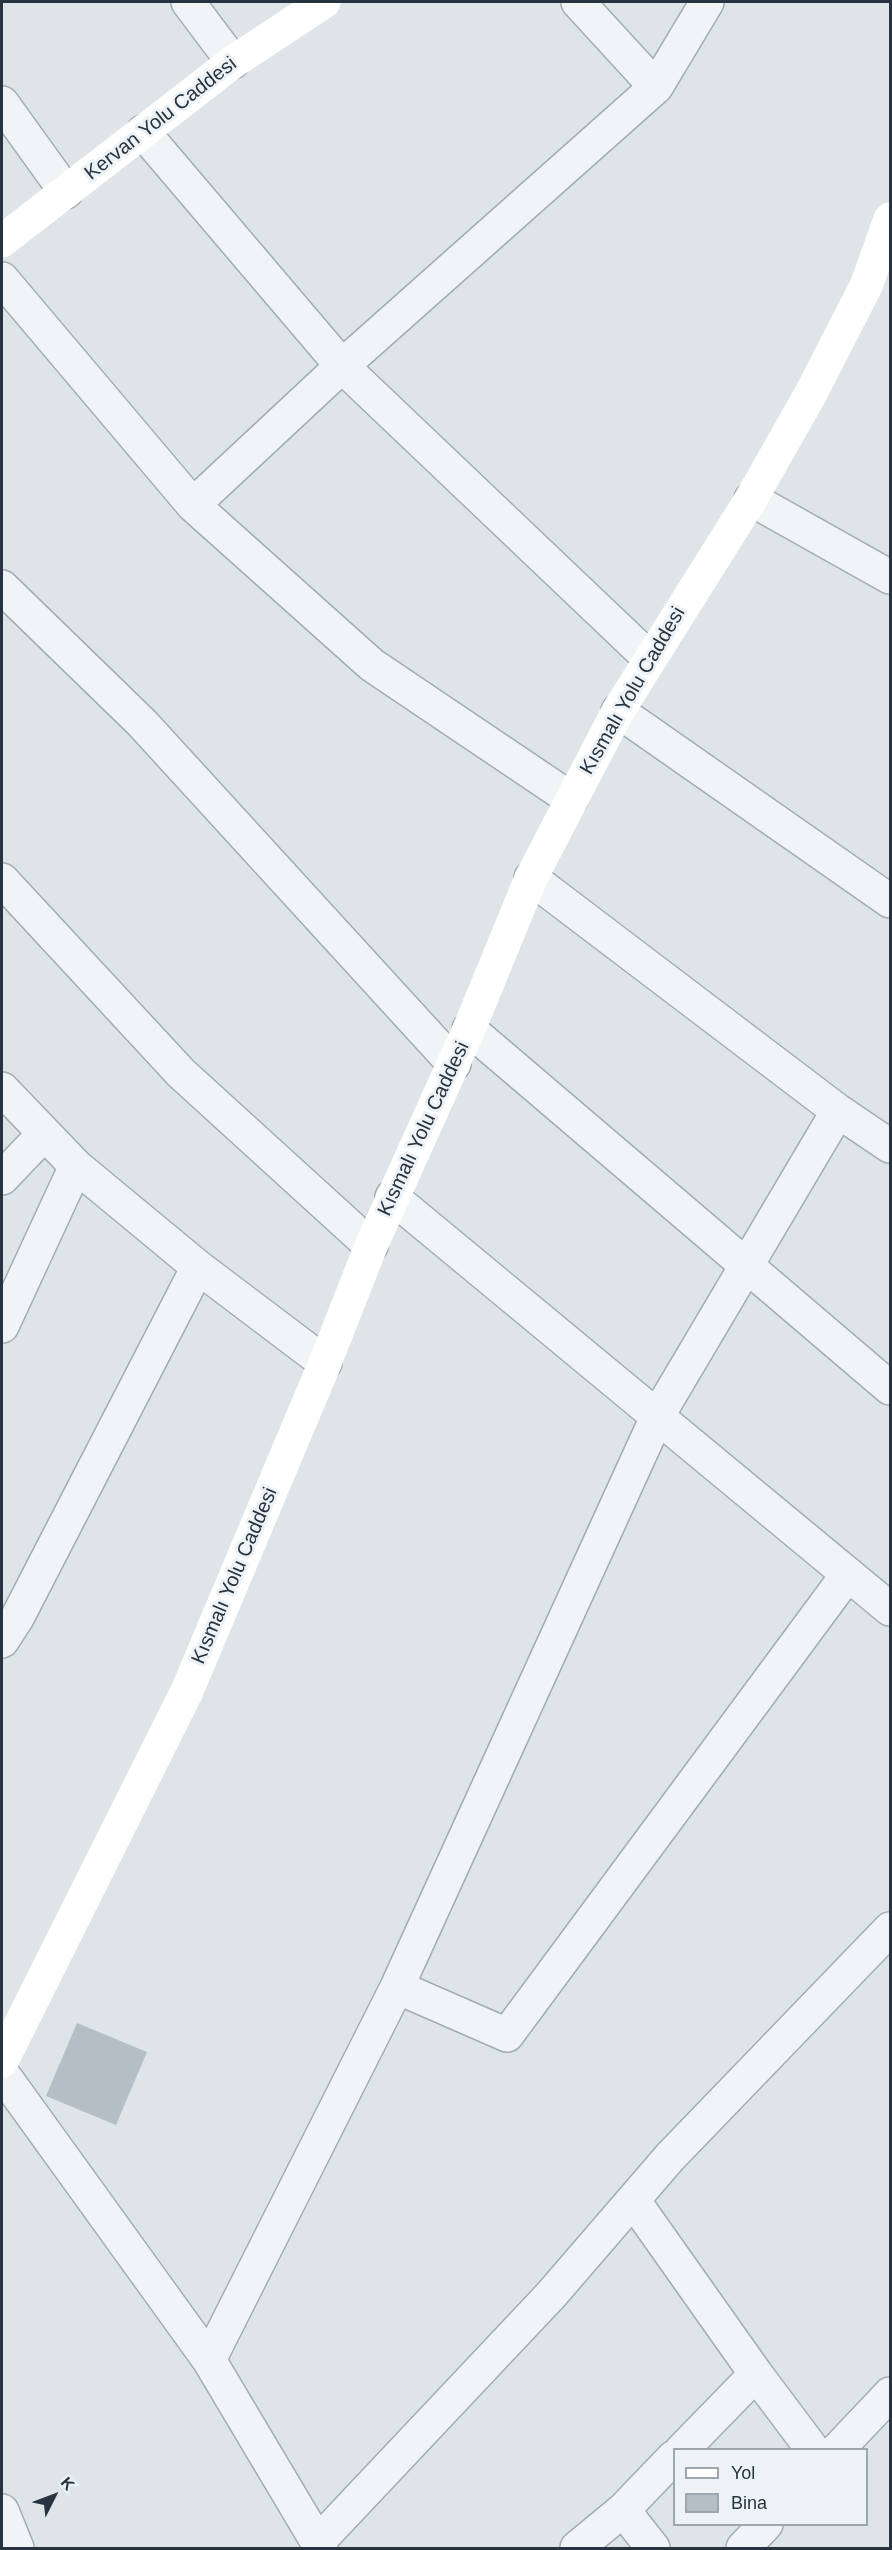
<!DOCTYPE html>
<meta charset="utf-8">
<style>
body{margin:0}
#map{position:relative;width:892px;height:2550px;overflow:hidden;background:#dee4e8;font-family:Helvetica,sans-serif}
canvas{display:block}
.frame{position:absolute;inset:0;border:3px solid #27343f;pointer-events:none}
.legend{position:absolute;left:673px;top:2448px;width:195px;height:78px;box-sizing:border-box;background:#edf2f6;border:2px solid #9ea6ad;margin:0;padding:8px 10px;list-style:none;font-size:18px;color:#27343f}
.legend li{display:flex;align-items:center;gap:12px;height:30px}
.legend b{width:30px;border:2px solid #9ea6ad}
.north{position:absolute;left:24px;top:2466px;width:60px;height:60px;-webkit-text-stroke:4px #edf2f6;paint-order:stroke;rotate:48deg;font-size:16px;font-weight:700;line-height:24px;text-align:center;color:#27343f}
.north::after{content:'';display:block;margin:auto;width:21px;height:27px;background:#27343f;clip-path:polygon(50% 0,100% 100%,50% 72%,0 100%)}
</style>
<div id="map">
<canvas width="892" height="2550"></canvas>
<div class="frame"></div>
<ul class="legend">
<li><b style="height:8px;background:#fff"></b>Yol</li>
<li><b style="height:16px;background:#b5bec5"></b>Bina</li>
</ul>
<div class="north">K</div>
</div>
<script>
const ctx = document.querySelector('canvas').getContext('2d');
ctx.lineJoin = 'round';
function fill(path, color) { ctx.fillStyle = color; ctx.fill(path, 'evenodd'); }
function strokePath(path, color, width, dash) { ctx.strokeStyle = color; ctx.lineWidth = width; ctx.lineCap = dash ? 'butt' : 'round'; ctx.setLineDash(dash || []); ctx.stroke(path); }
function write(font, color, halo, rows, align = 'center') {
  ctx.font = font + ' Helvetica,sans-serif'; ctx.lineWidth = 6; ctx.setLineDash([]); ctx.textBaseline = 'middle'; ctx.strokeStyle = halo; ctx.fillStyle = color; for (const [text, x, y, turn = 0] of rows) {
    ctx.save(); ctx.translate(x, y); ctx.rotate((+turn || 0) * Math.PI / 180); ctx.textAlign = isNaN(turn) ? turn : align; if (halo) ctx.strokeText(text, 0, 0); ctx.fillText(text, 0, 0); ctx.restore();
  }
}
const building = new Path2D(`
 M 77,2023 L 147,2052 L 116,2125 L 46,2096 Z`);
const street = new Path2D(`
 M 188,2 L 233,62
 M 578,2 L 656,87
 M 2,103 L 66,192
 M 143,132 L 342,366 L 649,658
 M 2,279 L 193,505 L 372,665 L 571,799
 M 751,499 L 890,577
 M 193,505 L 342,366 L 656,87 L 707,2
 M 2,587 L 142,723 L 454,1064
 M 618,711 L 890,901
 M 531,878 L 838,1111 L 890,1146
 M 2,880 L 181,1073 L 371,1246
 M 469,1029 L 890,1388
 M 2,1089 L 76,1166 L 198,1267 L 325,1363
 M 2,1178 L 44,1134
 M 392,1197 L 890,1609
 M 2,1326 L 76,1166
 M 2,1641 L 17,1618 L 198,1267
 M 397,1987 L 507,2035 L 848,1574
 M 2,2073 L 209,2360 L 321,2548
 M 633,2200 L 756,2374
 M 209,2360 L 397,1987 L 658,1415 L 838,1111
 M 682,2450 L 756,2374 L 813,2450
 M 837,2450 L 890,2394
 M 623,2510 L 653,2548
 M 2,2511 L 17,2548
 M 318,2542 L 551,2295 L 670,2157 L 890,1929
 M 577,2548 L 623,2510 L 674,2457
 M 743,2548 L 766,2524`);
const secondary = new Path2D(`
 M 2,241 L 233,62 L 324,2
 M 2,2061 L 187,1691 L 325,1363 L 371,1246 L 469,1029 L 531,878 L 618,711 L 751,499 L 810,395 L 866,286 L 890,219`);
const streetNames = [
 ["Kervan Yolu Caddesi",161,119,-38],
 ["Kısmalı Yolu Caddesi",633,691,-60],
 ["Kısmalı Yolu Caddesi",424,1129,-65],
 ["Kısmalı Yolu Caddesi",235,1576,-67]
];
fill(building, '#b5bec5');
strokePath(street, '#a3acb2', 36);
strokePath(street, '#f1f4f6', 33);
strokePath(secondary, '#fff', 33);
write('20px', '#27343f', '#edf2f6', streetNames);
</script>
